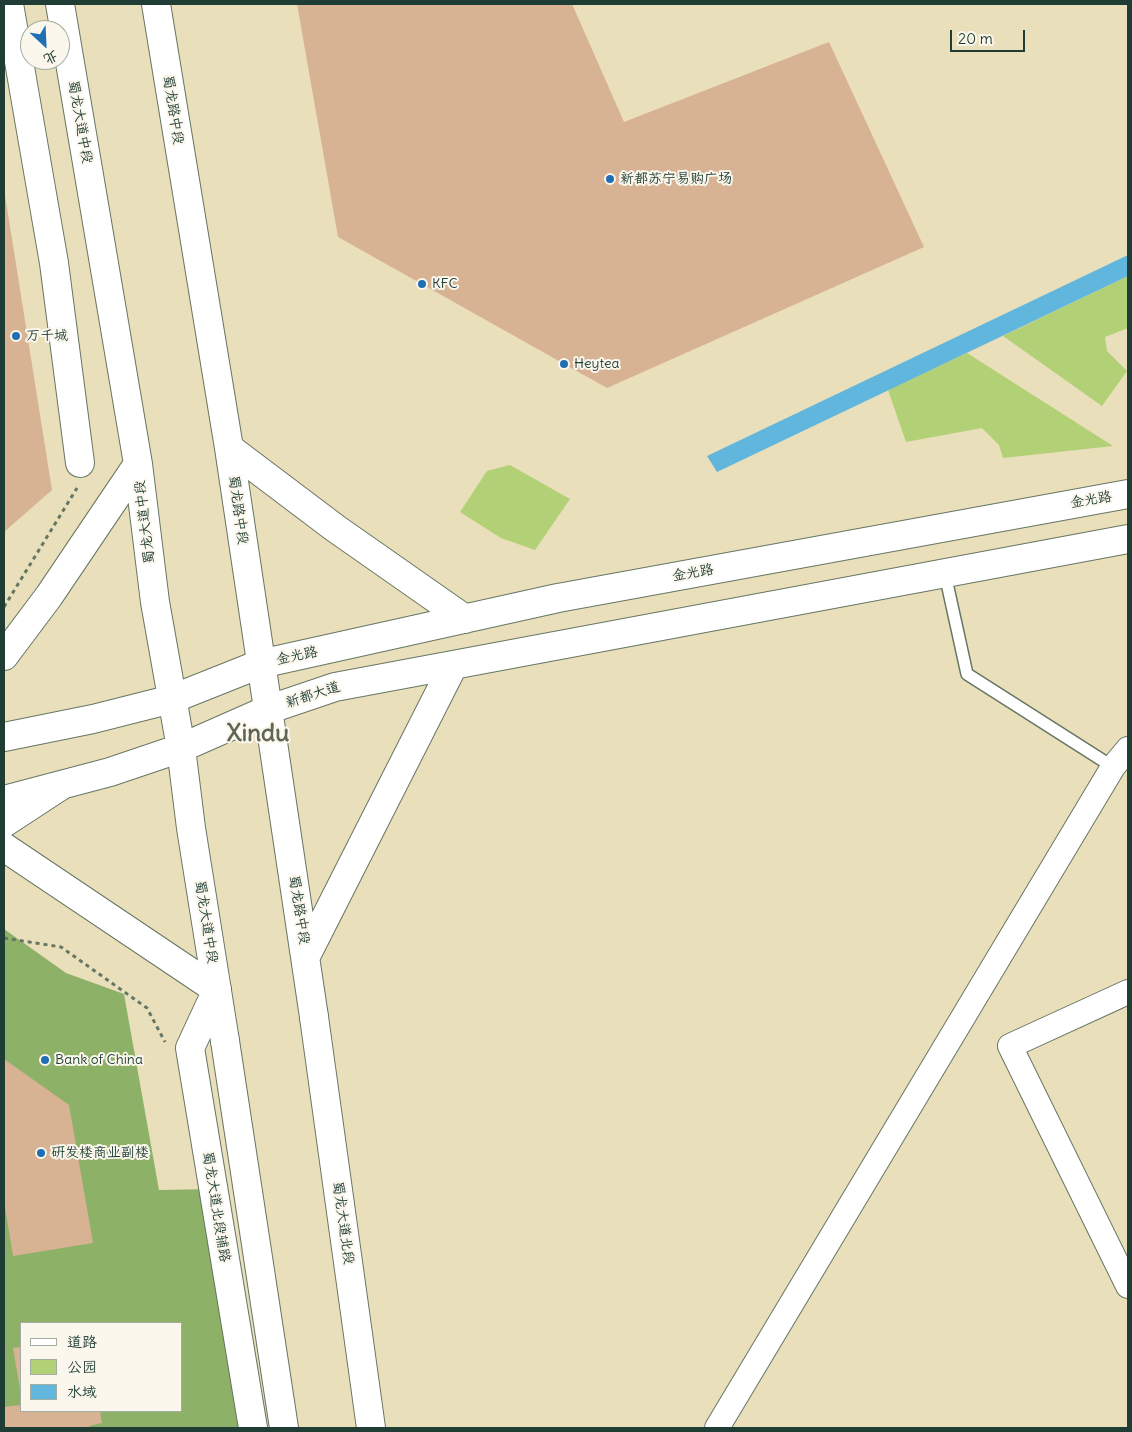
<!DOCTYPE html>
<meta charset="utf-8">
<style>
body{margin:0}
#map{position:relative;width:1132px;height:1432px;overflow:hidden;background:#eadfbb;font-family:Delius,"LXGW WenKai TC",sans-serif}
canvas{display:block}
.frame{position:absolute;inset:0;border:5px solid #1f3d34;pointer-events:none}
.legend{position:absolute;left:20px;top:1322px;width:162px;height:90px;box-sizing:border-box;background:#fbf7ec;border:1px solid #a3ada2;margin:0;padding:6px 9px;list-style:none;font-size:15px;color:#1f3d34}
.legend li{display:flex;align-items:center;gap:10px;height:25px}
.legend b{width:25px;border:1px solid #a3ada2}
.north{position:absolute;left:20px;top:20px;width:50px;height:50px;box-sizing:border-box;background:#fbf7ec;border:1px solid #a3ada2;border-radius:50%;rotate:155deg;font-size:14px;font-weight:700;line-height:20px;text-align:center;color:#1f3d34}
.north::after{content:'';display:block;margin:auto;width:18px;height:22px;background:#1f6fb2;clip-path:polygon(50% 0,100% 100%,50% 72%,0 100%)}
.scale{position:absolute;left:950px;top:30px;width:75px;height:22px;box-sizing:border-box;border:2px solid #1f3d34;border-top:0;padding-left:6px;font-size:15px;line-height:18px;white-space:nowrap;color:#1f3d34;-webkit-text-stroke:4px #fbf7ec;paint-order:stroke}
</style>
<div id="map">
<canvas width="1132" height="1432"></canvas>
<div class="frame"></div>
<ul class="legend">
<li><b style="height:6px;background:#fff"></b>道路</li>
<li><b style="height:14px;background:#b2d076"></b>公园</li>
<li><b style="height:14px;background:#61b6dd"></b>水域</li>
</ul>
<div class="north">北</div>
<div class="scale">20 m</div>
</div>
<script>
const ctx = document.querySelector('canvas').getContext('2d');
ctx.lineJoin = 'round';
function fill(path, color) { ctx.fillStyle = color; ctx.fill(path, 'evenodd'); }
function strokePath(path, color, width, dash) { ctx.strokeStyle = color; ctx.lineWidth = width; ctx.lineCap = dash ? 'butt' : 'round'; ctx.setLineDash(dash || []); ctx.stroke(path); }
function write(font, color, halo, rows, align = 'center') {
  ctx.font = font + ' Delius,"LXGW WenKai TC",sans-serif'; ctx.lineWidth = 4; ctx.setLineDash([]); ctx.textBaseline = 'middle'; ctx.strokeStyle = halo; ctx.fillStyle = color; for (const [text, x, y, turn = 0] of rows) {
    ctx.save(); ctx.translate(x, y); ctx.rotate((+turn || 0) * Math.PI / 180); ctx.textAlign = isNaN(turn) ? turn : align; if (halo) ctx.strokeText(text, 0, 0); ctx.fillText(text, 0, 0); ctx.restore();
  }
}
const green = new Path2D(`
 M 1128,276 L 1128,328 L 1105,337 L 1107,351 L 1127,371 L 1102,406 L 1003,336 Z
 M 967,353 L 1113,446 L 1003,458 L 999,445 L 982,428 L 906,442 L 888,390 Z
 M 510,465 L 570,499 L 535,550 L 501,538 L 460,512 L 487,471 Z`);
const forest = new Path2D(`
 M 4,929 L 66,973 L 124,994 L 159,1190 L 215,1189 L 250,1428 L 4,1428 ZM 21,1323 L 181,1323 L 181,1411 L 21,1411 Z`);
const water = new Path2D(`
 M 1128,255 L 1128,276 L 717,472 L 707,456 Z`);
const building = new Path2D(`
 M 297,4 L 572,4 L 624,122 L 829,42 L 924,247 L 607,388 L 338,237 Z
 M 4,189 L 52,490 L 4,532 Z
 M 4,1059 L 69,1105 L 93,1243 L 13,1256 L 4,1201 Z
 M 21,1347 L 21,1389 L 20,1389 L 13,1348 Z
 M 21,1405 L 21,1411 L 100,1411 L 102,1423 L 89,1426 L 90,1428 L 4,1428 L 4,1407 Z`);
const path = new Path2D(`
 M 4,607 L 77,488
 M 4,938 L 61,947 L 147,1008 L 165,1042`);
const service = new Path2D(`
 M 945,574 L 967,674 L 1113,767`);
const minor = new Path2D(`
 M 1128,992 L 1010,1046 L 1128,1286
 M 717,1428 L 1113,767 L 1128,749`);
const tertiary = new Path2D(`
 M 9,4 L 54,263 L 80,463
 M 4,823 L 59,787
 M 217,990 L 190,1048 L 253,1428`);
const secondary = new Path2D(`
 M 314,1017 L 371,1428
 M 225,1041 L 284,1428`);
const primary = new Path2D(`
 M 60,4 L 138,464 L 155,602 L 181,748 L 191,828 L 225,1041
 M 156,4 L 229,448 L 314,1017
 M 229,448 L 335,528 L 465,619
 M 4,656 L 49,596 L 138,464
 M 4,737 L 93,719 L 172,699 L 260,664 L 558,598 L 1128,494
 M 4,800 L 110,772 L 181,748 L 267,710 L 335,687 L 1128,539
 M 4,847 L 217,990
 M 306,956 L 453,666`);
const markers = [
 [610,179,5,"#1f6fb2"],
 [422,284,5,"#1f6fb2"],
 [16,336,5,"#1f6fb2"],
 [564,364,5,"#1f6fb2"],
 [45,1060,5,"#1f6fb2"],
 [41,1153,5,"#1f6fb2"]
];
const streetNames = [
 ["蜀龙路中段",173,110,81],
 ["蜀龙大道中段",80,122,80],
 ["金光路",1091,500,-9],
 ["蜀龙路中段",238,510,82],
 ["蜀龙大道中段",145,522,-97],
 ["金光路",693,573,-10],
 ["金光路",297,656,-12],
 ["新都大道",313,695,-18],
 ["蜀龙路中段",299,910,81],
 ["蜀龙大道中段",206,922,81],
 ["蜀龙大道北段辅路",216,1207,81],
 ["蜀龙大道北段",343,1223,82]
];
const poiNames = [
 ["新都苏宁易购广场",620,179],
 ["KFC",432,284],
 ["万千城",26,336],
 ["Heytea",574,364],
 ["Bank of China",55,1060],
 ["研发楼商业副楼",51,1153]
];
const townNames = [
 ["Xindu",258,734]
];
fill(green, '#b2d076');
fill(forest, '#8db267');
fill(water, '#61b6dd');
fill(building, '#d7b293');
strokePath(service, '#667663', 14);
strokePath(minor, '#667663', 26);
strokePath(tertiary, '#667663', 30);
strokePath(secondary, '#667663', 30);
strokePath(primary, '#667663', 30);
strokePath(path, '#667663', 3, [4, 4]);
strokePath(service, '#fff', 11);
strokePath(minor, '#fff', 24);
strokePath(tertiary, '#fff', 28);
strokePath(secondary, '#fff', 28);
strokePath(primary, '#fff', 28);
for (const [x, y, r, color] of markers) { const dot = new Path2D(); dot.arc(x, y, r, 0, 2 * Math.PI); ctx.fillStyle = color; ctx.fill(dot); strokePath(dot, '#fbf7ec', 2); }
write('14px', '#1f3d34', '#fbf7ec', streetNames);
write('14px', '#1f3d34', '#fbf7ec', poiNames, 'left');
write('bold 24px', '#5f6655', '#fbf7ec', townNames);
</script>
